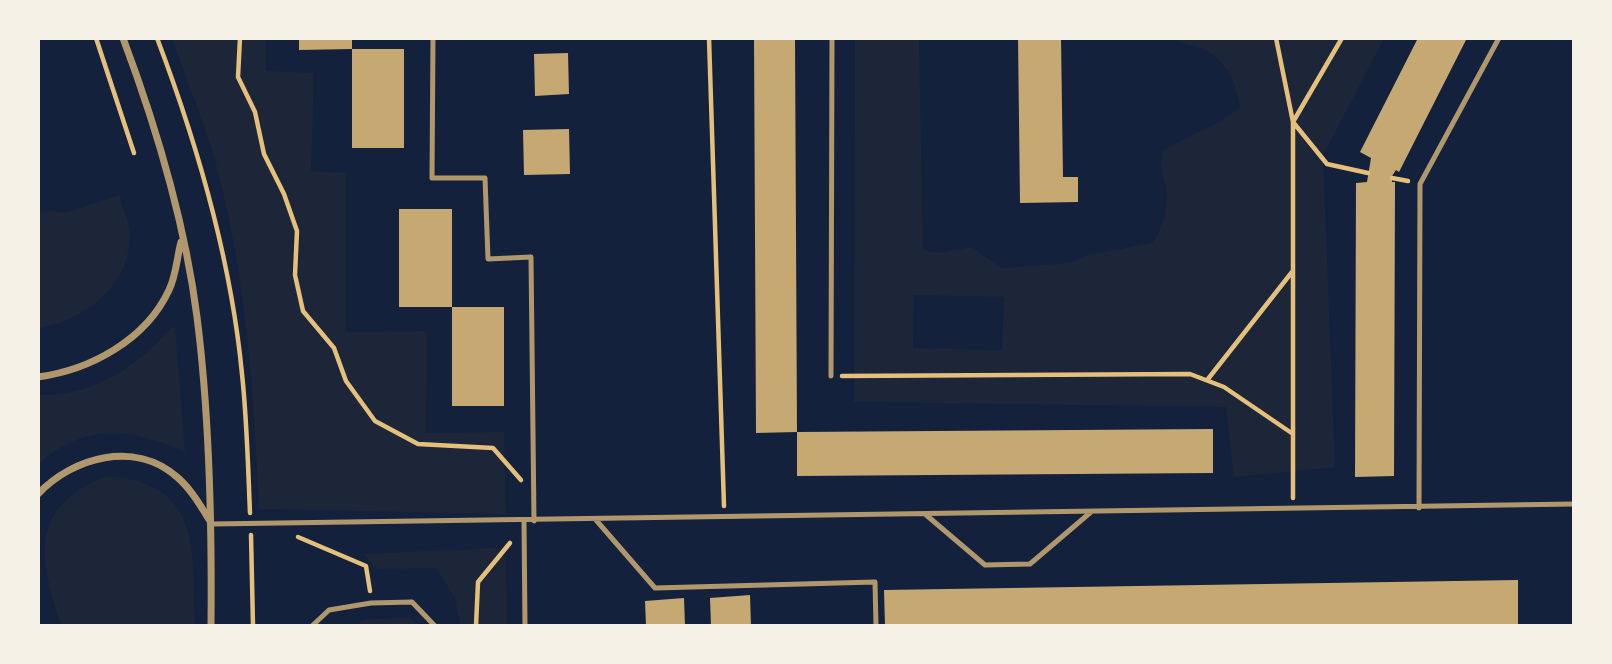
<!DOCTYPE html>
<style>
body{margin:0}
#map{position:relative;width:1612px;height:664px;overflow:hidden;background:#14213d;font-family:Ubuntu,sans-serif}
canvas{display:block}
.frame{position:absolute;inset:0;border:40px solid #f6f1e7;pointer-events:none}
</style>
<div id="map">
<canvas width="1612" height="664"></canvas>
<div class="frame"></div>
</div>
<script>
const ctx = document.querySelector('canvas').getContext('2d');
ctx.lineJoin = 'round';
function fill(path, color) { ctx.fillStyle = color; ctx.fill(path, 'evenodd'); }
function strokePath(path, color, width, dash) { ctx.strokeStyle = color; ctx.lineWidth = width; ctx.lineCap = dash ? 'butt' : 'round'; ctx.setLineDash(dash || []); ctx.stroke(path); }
const green = new Path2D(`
 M 172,39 L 266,39 L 266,71 L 314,73 L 311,171 L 346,173 L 346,332 L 427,331 L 426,433 L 504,432 L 506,514 L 259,509 C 254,399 247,288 220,180 C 209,132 188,85 172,39 Z
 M 855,39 L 919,39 L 923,250 L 939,253 L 972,247 L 1001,268 L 1071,263 L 1087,255 L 1154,243 C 1162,226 1169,208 1166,189 C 1163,173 1159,168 1163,151 C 1188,134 1217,128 1240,107 C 1237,83 1225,58 1201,48 C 1191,44 1184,47 1176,39 L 1384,39 L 1323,155 L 1335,467 L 1234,477 L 1226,407 L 854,402 ZM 914,295 L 1004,297 L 1002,350 L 913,348 Z
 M 119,195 C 122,207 130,223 130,236 C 129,287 84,320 39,328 L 39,210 L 66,213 Z
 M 175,327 L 185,452 C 134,429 84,422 39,464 L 39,395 C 94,396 136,367 171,328 Z
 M 107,476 C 203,483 192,551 195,625 L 61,625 C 39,557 28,507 107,476 Z
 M 496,548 L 506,559 L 507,625 L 460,625 L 455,598 L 436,568 L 376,569 L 364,554 Z
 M 409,617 L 417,625 L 356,625 L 363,620 Z`);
const building = new Path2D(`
 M 299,38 L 352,38 L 352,49 L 299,50 Z
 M 754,38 L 795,38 L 797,432 L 756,433 Z
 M 1018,38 L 1061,38 L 1063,177 L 1078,177 L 1078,202 L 1020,203 Z
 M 1418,38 L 1467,38 L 1399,172 L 1396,170 L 1392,176 L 1392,182 L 1395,182 L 1394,476 L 1355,477 L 1356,183 L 1367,182 L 1371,158 L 1360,152 Z
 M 352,49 L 404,49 L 404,148 L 352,148 Z
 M 568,53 L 569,94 L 535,96 L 534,54 Z
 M 569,129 L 570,174 L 524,175 L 523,130 Z
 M 399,209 L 452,209 L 452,307 L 399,307 Z
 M 452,307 L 504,307 L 504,406 L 452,406 Z
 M 1213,429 L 1213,473 L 797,476 L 797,432 Z
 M 1518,580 L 1518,626 L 885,626 L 884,590 Z
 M 750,595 L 751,626 L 711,626 L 710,598 Z
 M 684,598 L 685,626 L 646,626 L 645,601 Z`);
const path = new Path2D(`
 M 96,38 L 134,153
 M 157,38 C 198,146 231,259 242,374 C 247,420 248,467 250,513
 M 240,38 L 238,77 L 255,112 L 264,154 L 284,194 L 297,231 L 295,275 L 303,311 L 334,348 L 346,381 L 375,421 L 418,444 L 493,448 L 521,480
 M 709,38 L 724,506
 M 1276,38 L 1293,122 L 1293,498
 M 1342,38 L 1293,122 L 1327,164 L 1368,173
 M 1392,178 L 1408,181
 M 842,376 L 1190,374 L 1224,387 L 1293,434
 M 1208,379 L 1292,272
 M 251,535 L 253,626
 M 298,537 L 366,566 L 370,591
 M 476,626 L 478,582 L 510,543`);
const service = new Path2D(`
 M 433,38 L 432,178 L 485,178 L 488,259 L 531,257 L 534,521
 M 831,376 L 832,38
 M 1419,508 L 1420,184 L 1499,38
 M 925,514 L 985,565 L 1030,564 L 1091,512
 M 596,520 L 655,588 L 875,582 L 876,626
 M 524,521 L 525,626
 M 212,524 L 1574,504
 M 312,626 L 329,610 L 371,603 L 412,602 L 435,626`);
const minor = new Path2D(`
 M 123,38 C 156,126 185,223 197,317 C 210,419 212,523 211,626
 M 38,377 C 90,370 146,340 169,290 C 176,276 177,257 181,242
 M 38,494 C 73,457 135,440 177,477 C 191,489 200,505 210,521`);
fill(green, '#1d2539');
fill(building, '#c6a872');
strokePath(path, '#e5c07b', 4.5);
strokePath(service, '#b1986c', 5);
strokePath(minor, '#b1986c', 7);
</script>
